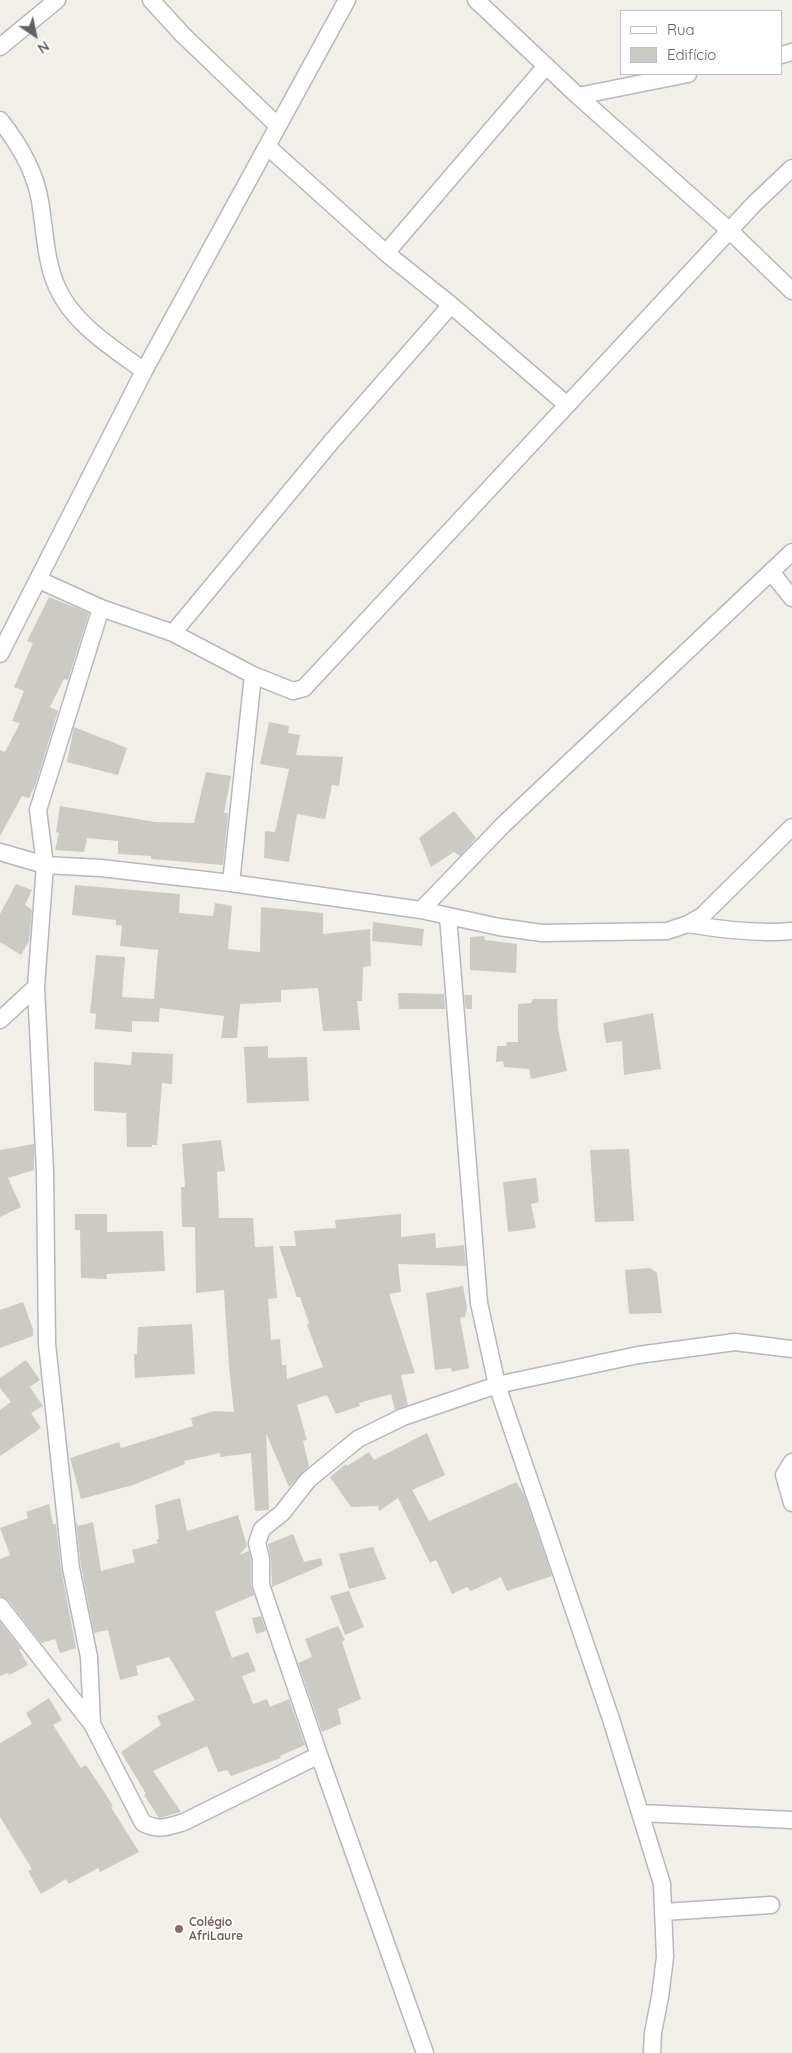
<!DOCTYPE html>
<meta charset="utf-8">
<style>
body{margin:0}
#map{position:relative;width:792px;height:2053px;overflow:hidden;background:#f1efe8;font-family:Quicksand,sans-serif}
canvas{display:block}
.legend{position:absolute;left:620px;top:10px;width:162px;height:65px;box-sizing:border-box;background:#fff;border:1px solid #bfc1c3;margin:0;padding:6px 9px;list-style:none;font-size:15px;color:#5f6368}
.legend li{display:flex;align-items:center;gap:10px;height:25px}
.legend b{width:25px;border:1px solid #bfc1c3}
.north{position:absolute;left:10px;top:10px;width:50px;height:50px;-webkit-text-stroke:4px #fff;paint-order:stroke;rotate:146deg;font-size:14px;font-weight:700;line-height:20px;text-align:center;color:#5f6368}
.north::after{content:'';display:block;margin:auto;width:18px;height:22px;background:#5f6368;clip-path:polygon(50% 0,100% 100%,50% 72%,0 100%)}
</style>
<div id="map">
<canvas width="792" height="2053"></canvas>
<ul class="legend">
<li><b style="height:6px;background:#fff"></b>Rua</li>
<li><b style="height:14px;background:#cccac5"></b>Edifício</li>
</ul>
<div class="north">N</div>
</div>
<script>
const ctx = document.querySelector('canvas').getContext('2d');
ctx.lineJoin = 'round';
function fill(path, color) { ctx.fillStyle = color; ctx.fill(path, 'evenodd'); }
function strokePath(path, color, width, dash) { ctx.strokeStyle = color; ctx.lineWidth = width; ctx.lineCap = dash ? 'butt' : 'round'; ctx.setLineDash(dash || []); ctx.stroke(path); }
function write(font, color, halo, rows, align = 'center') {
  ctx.font = font + ' Quicksand,sans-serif'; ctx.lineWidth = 4; ctx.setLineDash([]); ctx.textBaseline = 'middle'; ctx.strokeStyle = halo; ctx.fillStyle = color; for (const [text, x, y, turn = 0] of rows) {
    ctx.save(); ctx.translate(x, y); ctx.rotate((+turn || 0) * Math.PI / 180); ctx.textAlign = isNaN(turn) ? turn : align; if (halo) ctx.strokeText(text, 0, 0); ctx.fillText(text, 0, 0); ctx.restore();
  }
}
const building = new Path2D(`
 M 49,597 L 89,613 L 68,680 L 64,679 L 50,707 L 58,711 L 36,783 L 29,798 L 22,796 L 0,836 L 0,750 L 5,752 L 20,723 L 12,721 L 24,691 L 14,687 L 33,643 L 27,641 Z
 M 269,722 L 289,726 L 288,733 L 300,735 L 296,755 L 343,757 L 339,786 L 332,785 L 325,819 L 297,814 L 289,862 L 264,858 L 265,831 L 275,832 L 289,769 L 260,764 Z
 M 74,727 L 127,748 L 118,775 L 67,762 Z
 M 206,772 L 231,776 L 224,813 L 228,813 L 223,865 L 151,859 L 151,856 L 118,854 L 118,841 L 87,838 L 84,852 L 55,850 L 59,833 L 56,832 L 60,806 L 155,822 L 194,823 Z
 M 454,811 L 476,838 L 460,856 L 454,852 L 431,867 L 419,838 Z
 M 16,884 L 32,890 L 25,905 L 32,910 L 29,941 L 21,955 L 0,942 L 0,914 Z
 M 75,885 L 180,894 L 179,913 L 213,916 L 215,903 L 232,906 L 228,949 L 260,952 L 261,907 L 323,913 L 323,934 L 370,929 L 371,966 L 363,967 L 362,1001 L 357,1001 L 360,1030 L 323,1031 L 318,988 L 281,990 L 281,1002 L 240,1004 L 237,1038 L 221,1038 L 224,1016 L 160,1008 L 159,1022 L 132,1021 L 132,1032 L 95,1029 L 96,1014 L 90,1013 L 96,955 L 125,957 L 122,997 L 154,999 L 158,950 L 120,946 L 122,926 L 116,925 L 116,920 L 72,915 Z
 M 373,922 L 424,929 L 422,946 L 372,941 Z
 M 484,936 L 485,940 L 517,944 L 516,973 L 470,970 L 470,937 Z
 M 398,993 L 444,994 L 445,1009 L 399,1009 Z
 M 464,995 L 472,995 L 472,1009 L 466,1009 Z
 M 533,999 L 557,999 L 558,1028 L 567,1071 L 531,1079 L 529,1069 L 504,1067 L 503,1061 L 496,1062 L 497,1046 L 507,1046 L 506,1042 L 518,1042 L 518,1004 L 531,1003 Z
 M 653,1013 L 661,1069 L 624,1075 L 622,1041 L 606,1043 L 603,1023 Z
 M 268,1046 L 268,1058 L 307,1057 L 309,1101 L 247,1103 L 244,1047 Z
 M 132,1052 L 173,1054 L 172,1084 L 162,1083 L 157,1145 L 152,1145 L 152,1147 L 127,1147 L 126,1113 L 94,1111 L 94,1062 L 131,1065 Z
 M 221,1140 L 225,1171 L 217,1172 L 219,1218 L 253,1218 L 255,1247 L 273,1246 L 277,1298 L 268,1299 L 271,1340 L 280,1339 L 282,1365 L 286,1365 L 287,1379 L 323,1367 L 307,1325 L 309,1323 L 300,1297 L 297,1297 L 279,1246 L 296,1246 L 294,1231 L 336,1228 L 335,1220 L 401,1214 L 401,1237 L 435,1233 L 436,1248 L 464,1245 L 466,1266 L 398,1264 L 401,1292 L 389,1294 L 415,1373 L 401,1375 L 408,1405 L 395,1410 L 391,1394 L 359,1403 L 360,1406 L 336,1414 L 327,1395 L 297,1405 L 307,1440 L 303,1441 L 309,1466 L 289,1487 L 266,1433 L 269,1510 L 255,1511 L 251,1453 L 220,1457 L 220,1453 L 184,1461 L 185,1464 L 133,1485 L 81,1499 L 70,1458 L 119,1442 L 121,1448 L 193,1426 L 191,1418 L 214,1411 L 234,1412 L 229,1367 L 224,1290 L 196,1293 L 195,1227 L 182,1227 L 181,1187 L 185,1187 L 182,1144 Z
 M 34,1144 L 34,1170 L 8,1178 L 21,1207 L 0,1217 L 0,1150 Z
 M 629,1149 L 634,1221 L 595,1222 L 590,1150 Z
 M 536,1178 L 539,1202 L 531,1204 L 536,1228 L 508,1232 L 503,1182 Z
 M 75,1214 L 107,1214 L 107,1232 L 163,1231 L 165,1271 L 106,1274 L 107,1279 L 81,1278 L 80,1230 L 75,1230 Z
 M 650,1268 L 657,1273 L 662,1313 L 629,1314 L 625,1270 Z
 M 463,1286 L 467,1308 L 465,1317 L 460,1318 L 469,1368 L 452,1372 L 451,1368 L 435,1370 L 426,1293 Z
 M 23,1302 L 33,1329 L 33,1336 L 0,1348 L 0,1310 Z
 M 192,1324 L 195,1374 L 135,1378 L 134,1354 L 137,1354 L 138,1327 Z
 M 26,1360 L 40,1380 L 30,1387 L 43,1406 L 31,1413 L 41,1428 L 0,1456 L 0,1410 L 11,1402 L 0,1388 L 0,1378 Z
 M 427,1433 L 445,1475 L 412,1490 L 429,1521 L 516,1482 L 524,1494 L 552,1576 L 507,1591 L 501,1577 L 471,1591 L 467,1587 L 452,1594 L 436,1560 L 430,1563 L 398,1498 L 379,1511 L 378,1506 L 351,1507 L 330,1477 L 346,1464 L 347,1466 L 369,1452 L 374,1460 Z
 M 180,1498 L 187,1531 L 238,1515 L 247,1546 L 239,1555 L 249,1551 L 251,1560 L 251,1585 L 254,1595 L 215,1612 L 232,1658 L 248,1652 L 256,1671 L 242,1676 L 253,1704 L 267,1699 L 270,1707 L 289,1699 L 305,1745 L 280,1756 L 281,1758 L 231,1776 L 227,1770 L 218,1772 L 207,1746 L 153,1771 L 181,1812 L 159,1818 L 144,1795 L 146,1794 L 121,1752 L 161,1725 L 157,1716 L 195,1700 L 169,1657 L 136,1666 L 138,1675 L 120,1680 L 108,1630 L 94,1633 L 81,1566 L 76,1522 L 78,1526 L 93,1522 L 101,1571 L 135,1562 L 132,1550 L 158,1543 L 156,1540 L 159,1539 L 155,1505 Z
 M 49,1504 L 53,1524 L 56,1524 L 61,1569 L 76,1648 L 60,1653 L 55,1639 L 41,1643 L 8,1600 L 0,1596 L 0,1559 L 10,1555 L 0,1528 L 28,1518 L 26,1512 Z
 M 293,1534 L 304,1562 L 321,1558 L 323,1565 L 272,1587 L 271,1559 L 268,1544 Z
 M 373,1547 L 386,1579 L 349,1589 L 339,1554 Z
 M 349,1591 L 364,1627 L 345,1635 L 330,1596 Z
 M 261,1616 L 266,1631 L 256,1634 L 252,1618 Z
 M 0,1622 L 21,1649 L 19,1649 L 28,1665 L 9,1675 L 8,1673 L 0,1676 Z
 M 338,1626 L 345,1640 L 342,1642 L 361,1699 L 338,1709 L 341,1724 L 322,1732 L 298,1663 L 312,1657 L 305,1639 Z
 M 49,1698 L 62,1720 L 53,1725 L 81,1768 L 86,1765 L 105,1793 L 113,1806 L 111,1807 L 139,1852 L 100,1872 L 98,1868 L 69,1884 L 66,1879 L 41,1894 L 28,1871 L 32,1869 L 0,1817 L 0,1743 L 32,1724 L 26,1713 Z`);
const street = new Path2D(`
 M 151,0 L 183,35 L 278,126
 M 476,0 L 578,96 L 730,231 L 792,291
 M 0,47 L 57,0
 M 781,55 L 792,52
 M 578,96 L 688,74
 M 0,120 C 19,144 35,171 40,201 C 45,230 45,260 57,287 C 73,324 113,348 144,371
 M 267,146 L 386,253 L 451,305 L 567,405
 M 386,253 L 546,66
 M 772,573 L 792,598
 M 39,580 L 101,608 L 173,633 L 253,675 L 293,691 L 304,688 L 754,204 L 792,168
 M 173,633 L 332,441 L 451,305
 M 0,654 L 144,371 L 347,0
 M 0,852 L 45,865 L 101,868 L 231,883 L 421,910 L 504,824 L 792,552
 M 231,883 L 253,675
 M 421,910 L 499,927 L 542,933 L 667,931 L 688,924 L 702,916 L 792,827
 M 448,916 L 479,1303 L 497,1385 L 611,1719 L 662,1884 L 665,1957 L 660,1997 L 653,2033 L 652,2053
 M 688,924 C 723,930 757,934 792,931
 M 0,1020 L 36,987
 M 792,1462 L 784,1475 L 792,1503
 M 0,1606 L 92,1724 L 143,1823 C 159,1831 167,1827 184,1822 L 319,1755
 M 92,1724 L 89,1657 L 71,1568 L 47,1344 L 45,1172 L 36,987 L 45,865 L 38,810 L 101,608
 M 640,1813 L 792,1820
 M 664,1912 L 771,1905
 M 425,2053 L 319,1755 L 261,1585 L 261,1559 L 257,1543 L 262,1529 L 282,1513 L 308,1480 L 358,1439 L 403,1417 L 497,1385 L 638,1355 L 735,1342 L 792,1349`);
const markers = [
 [179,1929,5,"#8d6e63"]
];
const educationNames = [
 ["Colégio",189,1922],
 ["AfriLaure",189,1936]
];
fill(building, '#cccac5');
strokePath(street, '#b5b8bc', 19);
strokePath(street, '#fff', 16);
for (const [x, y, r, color] of markers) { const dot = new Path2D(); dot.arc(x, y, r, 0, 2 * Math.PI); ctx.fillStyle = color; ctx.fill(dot); strokePath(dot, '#fff', 2); }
write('bold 12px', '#785e54', '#fff', educationNames, 'left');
</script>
